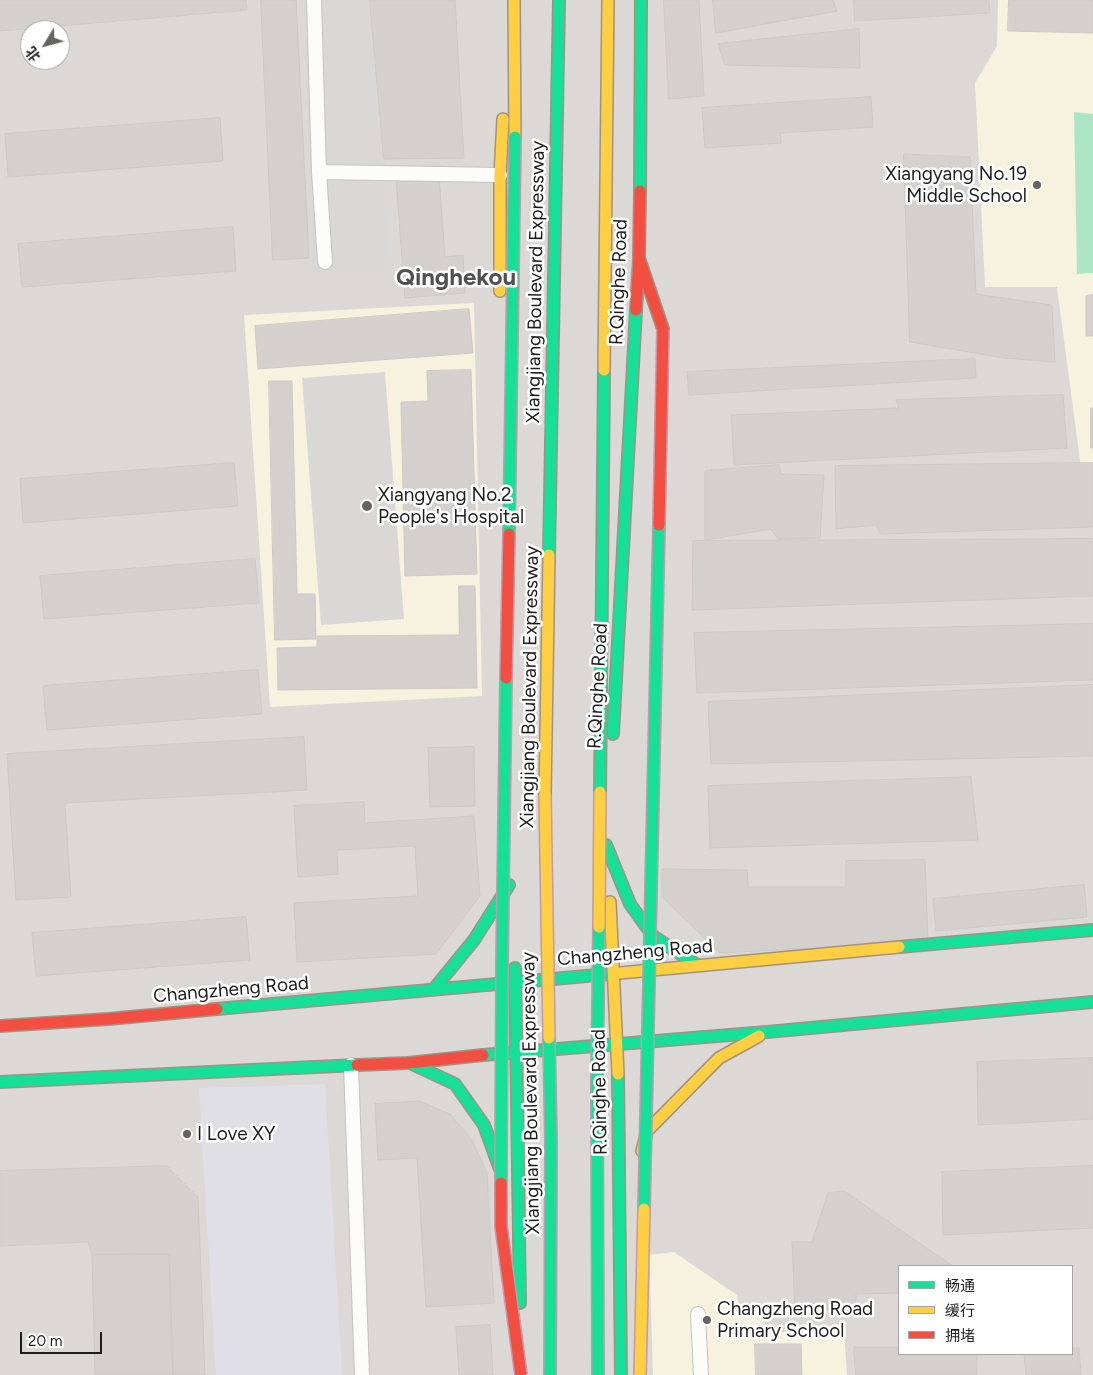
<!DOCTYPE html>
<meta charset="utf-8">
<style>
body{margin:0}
#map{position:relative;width:1093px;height:1375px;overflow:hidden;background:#ece8e4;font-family:Figtree,"Noto Sans SC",sans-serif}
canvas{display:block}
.legend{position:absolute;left:898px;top:1265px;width:175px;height:90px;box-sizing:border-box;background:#fff;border:1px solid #a5a5a5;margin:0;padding:6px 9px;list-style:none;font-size:15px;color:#1d1d1d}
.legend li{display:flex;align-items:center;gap:10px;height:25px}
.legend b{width:25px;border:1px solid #a5a5a5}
.north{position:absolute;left:20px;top:20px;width:50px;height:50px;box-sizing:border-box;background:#fff;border:1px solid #a5a5a5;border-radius:50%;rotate:233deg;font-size:14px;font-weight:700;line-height:20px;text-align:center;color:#1d1d1d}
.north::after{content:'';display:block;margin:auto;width:18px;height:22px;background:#656463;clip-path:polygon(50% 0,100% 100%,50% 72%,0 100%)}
.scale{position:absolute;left:20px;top:1332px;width:82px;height:22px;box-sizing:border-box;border:2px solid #1d1d1d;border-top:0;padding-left:6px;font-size:15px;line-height:18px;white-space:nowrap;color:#1d1d1d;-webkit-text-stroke:4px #fff;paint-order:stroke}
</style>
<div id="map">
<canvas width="1093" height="1375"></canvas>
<ul class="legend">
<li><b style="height:6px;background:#16e098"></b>畅通</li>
<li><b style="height:6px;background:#ffcf43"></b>缓行</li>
<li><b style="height:6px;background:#f24e42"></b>拥堵</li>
</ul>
<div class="north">北</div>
<div class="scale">20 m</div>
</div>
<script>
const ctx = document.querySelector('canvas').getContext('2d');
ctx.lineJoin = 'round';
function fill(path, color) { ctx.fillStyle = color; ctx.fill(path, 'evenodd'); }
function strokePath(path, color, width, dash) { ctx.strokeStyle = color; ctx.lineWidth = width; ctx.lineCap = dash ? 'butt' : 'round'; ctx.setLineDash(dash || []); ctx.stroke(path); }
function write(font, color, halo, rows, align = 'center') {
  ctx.font = font + ' Figtree,sans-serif'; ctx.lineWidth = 5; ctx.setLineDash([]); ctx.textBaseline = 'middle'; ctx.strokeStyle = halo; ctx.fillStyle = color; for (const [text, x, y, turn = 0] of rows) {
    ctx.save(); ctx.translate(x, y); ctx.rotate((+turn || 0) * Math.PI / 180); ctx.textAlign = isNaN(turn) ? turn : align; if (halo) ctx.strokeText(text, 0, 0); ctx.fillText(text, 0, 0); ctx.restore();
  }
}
const residential = new Path2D(`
 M 0,0 L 1093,0 L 1093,1375 L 0,1375 ZM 30,30 L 60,30 L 60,60 L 30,60 ZM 899,1266 L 1072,1266 L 1072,1354 L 899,1354 Z`);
const education = new Path2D(`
 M 998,0 L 1093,0 L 1093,468 L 1081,468 L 1057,287 L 985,287 L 975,83 L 997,46 Z
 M 474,303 L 482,696 L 270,707 L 244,315 Z
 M 674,1252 L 737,1295 L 740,1309 L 763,1307 L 764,1333 L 844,1330 L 847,1375 L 653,1375 L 649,1255 Z`);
const religious = new Path2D(`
 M 304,0 L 380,0 L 390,271 L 314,274 Z
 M 385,372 L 404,619 L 321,625 L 302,378 Z`);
const pitch = new Path2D(`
 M 1074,112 L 1093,114 L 1093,273 L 1077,274 Z`);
const plaza = new Path2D(`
 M 325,1084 L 342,1375 L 216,1375 L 199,1088 Z`);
const building = new Path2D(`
 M 0,0 L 246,0 L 247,10 L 0,31 Z
 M 261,0 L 296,0 L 309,258 L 273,260 Z
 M 370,0 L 455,0 L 464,158 L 384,159 Z
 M 664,0 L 699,0 L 704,96 L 669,99 Z
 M 713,0 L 833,0 L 837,11 L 716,33 Z
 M 854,0 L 989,0 L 990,13 L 855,21 Z
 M 1009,0 L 1093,0 L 1093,33 L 1008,31 Z
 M 859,29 L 860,68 L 725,65 L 718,44 Z
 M 871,97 L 873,127 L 780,133 L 781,143 L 705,148 L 702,108 Z
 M 220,118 L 223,161 L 8,177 L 5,134 Z
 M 904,154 L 970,157 L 976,294 L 1052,305 L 1055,362 L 1004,358 L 910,342 Z
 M 439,176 L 445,257 L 463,255 L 465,293 L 405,298 L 396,179 Z
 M 233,227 L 236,271 L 22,287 L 18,244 Z
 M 1093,295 L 1093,336 L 1086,336 L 1086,296 Z
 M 469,309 L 473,353 L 258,369 L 255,326 Z
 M 975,359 L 976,378 L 689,395 L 687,372 Z
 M 471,370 L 477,574 L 405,576 L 401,402 L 428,401 L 427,371 Z
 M 269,381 L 292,381 L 297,594 L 315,594 L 316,639 L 275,640 Z
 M 1063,395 L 1067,448 L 734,465 L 731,415 L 899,408 L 896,400 Z
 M 1091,408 L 1093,408 L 1093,448 L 1091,448 Z
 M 234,463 L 238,506 L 23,523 L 20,479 Z
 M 1093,463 L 1093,527 L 881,534 L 876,525 L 836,529 L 835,466 Z
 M 779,465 L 781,474 L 824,475 L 820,538 L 778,539 L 771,529 L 705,540 L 705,471 Z
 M 1093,539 L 1093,596 L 692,610 L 693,541 Z
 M 255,559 L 259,603 L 44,619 L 40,576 Z
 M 459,586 L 475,586 L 477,688 L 278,690 L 277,648 L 317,647 L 317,636 L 459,635 Z
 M 1093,624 L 1093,680 L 697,693 L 694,633 Z
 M 258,670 L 262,714 L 47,730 L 43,686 Z
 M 1093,685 L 1093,756 L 711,764 L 708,702 Z
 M 304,737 L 307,790 L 65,803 L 71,897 L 16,900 L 7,754 Z
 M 474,747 L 475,806 L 430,807 L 428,748 Z
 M 971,777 L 978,840 L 710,848 L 708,786 Z
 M 364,802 L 365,823 L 474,816 L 480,896 L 436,954 L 297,962 L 294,903 L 418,896 L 415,846 L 337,850 L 338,874 L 298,877 L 294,806 Z
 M 925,860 L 928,942 L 720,953 L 662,897 L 662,869 L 747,870 L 748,887 L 846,887 L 846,861 Z
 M 1084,885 L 1087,917 L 936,931 L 933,899 Z
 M 246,917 L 250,960 L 36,976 L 32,933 Z
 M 1093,1058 L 1093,1119 L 978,1125 L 977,1062 Z
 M 419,1101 L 450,1114 L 472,1140 L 487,1173 L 494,1303 L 426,1307 L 417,1158 L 378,1160 L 375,1104 Z
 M 167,1166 L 198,1197 L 205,1375 L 173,1375 L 169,1254 L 92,1255 L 88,1242 L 0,1246 L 0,1171 Z
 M 1093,1166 L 1093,1228 L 943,1235 L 942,1172 Z
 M 844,1191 L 953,1266 L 899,1266 L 899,1293 L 856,1294 L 856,1308 L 795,1311 L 792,1242 L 812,1242 L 828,1193 Z
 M 169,1254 L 173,1375 L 95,1375 L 92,1255 Z
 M 490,1325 L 493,1375 L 459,1375 L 456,1327 Z
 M 755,1344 L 801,1344 L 802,1375 L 756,1375 Z
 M 854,1347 L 899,1347 L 899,1354 L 977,1354 L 977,1375 L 856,1375 Z
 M 1072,1348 L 1079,1348 L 1081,1375 L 1026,1375 L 1024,1354 L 1072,1354 Z`);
const lane = new Path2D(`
 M 314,0 L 319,172 L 325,262
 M 319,172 L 500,175
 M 351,1065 L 362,1375
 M 698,1314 L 701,1375`);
const fast = new Path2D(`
 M 640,191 L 641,0
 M 549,555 L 559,0
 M 613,734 L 636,310
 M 600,792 L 604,370
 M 606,845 L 630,904 L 653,936 L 697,965
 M 899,947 L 1093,930
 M 515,968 L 520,1303
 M 434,989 L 474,940 L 509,885
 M 217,1009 L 620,973
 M 483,1055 L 767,1032 L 1093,1002
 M 410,1063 L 455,1084 L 484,1125 L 500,1169
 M 618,1074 L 621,1375
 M 0,1082 L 357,1065`);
const slow = new Path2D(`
 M 514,0 L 515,137
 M 500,291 L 500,175 L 503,119
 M 604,370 L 608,0
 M 545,795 L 549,555
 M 610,902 L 618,1074
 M 620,973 L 899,947
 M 642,1151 L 647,1131 L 719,1058 L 759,1036`);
const jam = new Path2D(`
 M 639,258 L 663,329
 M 636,310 L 639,258 L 640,191
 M 0,1026 L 108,1019 L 217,1009
 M 357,1065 L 408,1063 L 483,1055`);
const fastBridge = new Path2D(`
 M 509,534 L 515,137
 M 549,1038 L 551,1143 L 550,1375
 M 501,1183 L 502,963 L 506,678
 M 644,1209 L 659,525
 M 598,1375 L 597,1081 L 599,927`);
const slowBridge = new Path2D(`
 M 545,795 L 549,1038
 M 599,927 L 600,792
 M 640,1375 L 644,1209`);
const jamBridge = new Path2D(`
 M 659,525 L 663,329
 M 506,678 L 509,534
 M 501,1183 L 501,1226 L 521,1375`);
const markers = [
 [1037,185,5,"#656463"],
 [367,506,6,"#656463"],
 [187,1134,5,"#656463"],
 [707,1320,5,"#656463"]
];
const poiNames = [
 ["Xiangyang No.19",1027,174,"right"],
 ["Middle School",1027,196,"right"],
 ["Xiangyang No.2",378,495],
 ["People's Hospital",378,517],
 ["I Love XY",197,1134],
 ["Changzheng Road",717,1309],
 ["Primary School",717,1331]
];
const streetNames = [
 ["Xiangjiang Boulevard Expressway",536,282,-89],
 ["R.Qinghe Road",619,282,-88],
 ["R.Qinghe Road",598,686,-87],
 ["Xiangjiang Boulevard Expressway",530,687,-89],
 ["Changzheng Road",635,953,-5],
 ["Changzheng Road",231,990,-5],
 ["R.Qinghe Road",600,1092,-91],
 ["Xiangjiang Boulevard Expressway",531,1093,-91]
];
const districtNames = [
 ["Qinghekou",456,278]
];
fill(residential, '#dbd8d6');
fill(education, '#f6f2de');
fill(religious, '#dad8d6');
fill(pitch, '#ace6c5');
fill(plaza, '#dfdfe5');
fill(building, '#d4d0cd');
strokePath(building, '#cfc9c5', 1);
strokePath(lane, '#c4c3c1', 16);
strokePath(fast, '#a29281', 14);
strokePath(slow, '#a29281', 14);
strokePath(jam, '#a29281', 14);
strokePath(lane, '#fcfcfb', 14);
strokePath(fast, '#16e098', 11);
strokePath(slow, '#ffcf43', 11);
strokePath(jam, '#f24e42', 11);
strokePath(fastBridge, '#c399ab', 14, []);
strokePath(slowBridge, '#c399ab', 14, []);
strokePath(jamBridge, '#c399ab', 14, []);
strokePath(fastBridge, '#16e098', 11);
strokePath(slowBridge, '#ffcf43', 11);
strokePath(jamBridge, '#f24e42', 11);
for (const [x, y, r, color] of markers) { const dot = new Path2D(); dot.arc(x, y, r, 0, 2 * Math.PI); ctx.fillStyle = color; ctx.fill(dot); strokePath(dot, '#fff', 2); }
write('19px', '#1d1d1d', '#fff', poiNames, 'left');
write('19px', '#1d1d1d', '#fff', streetNames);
write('bold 24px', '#505050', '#fff', districtNames);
</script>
